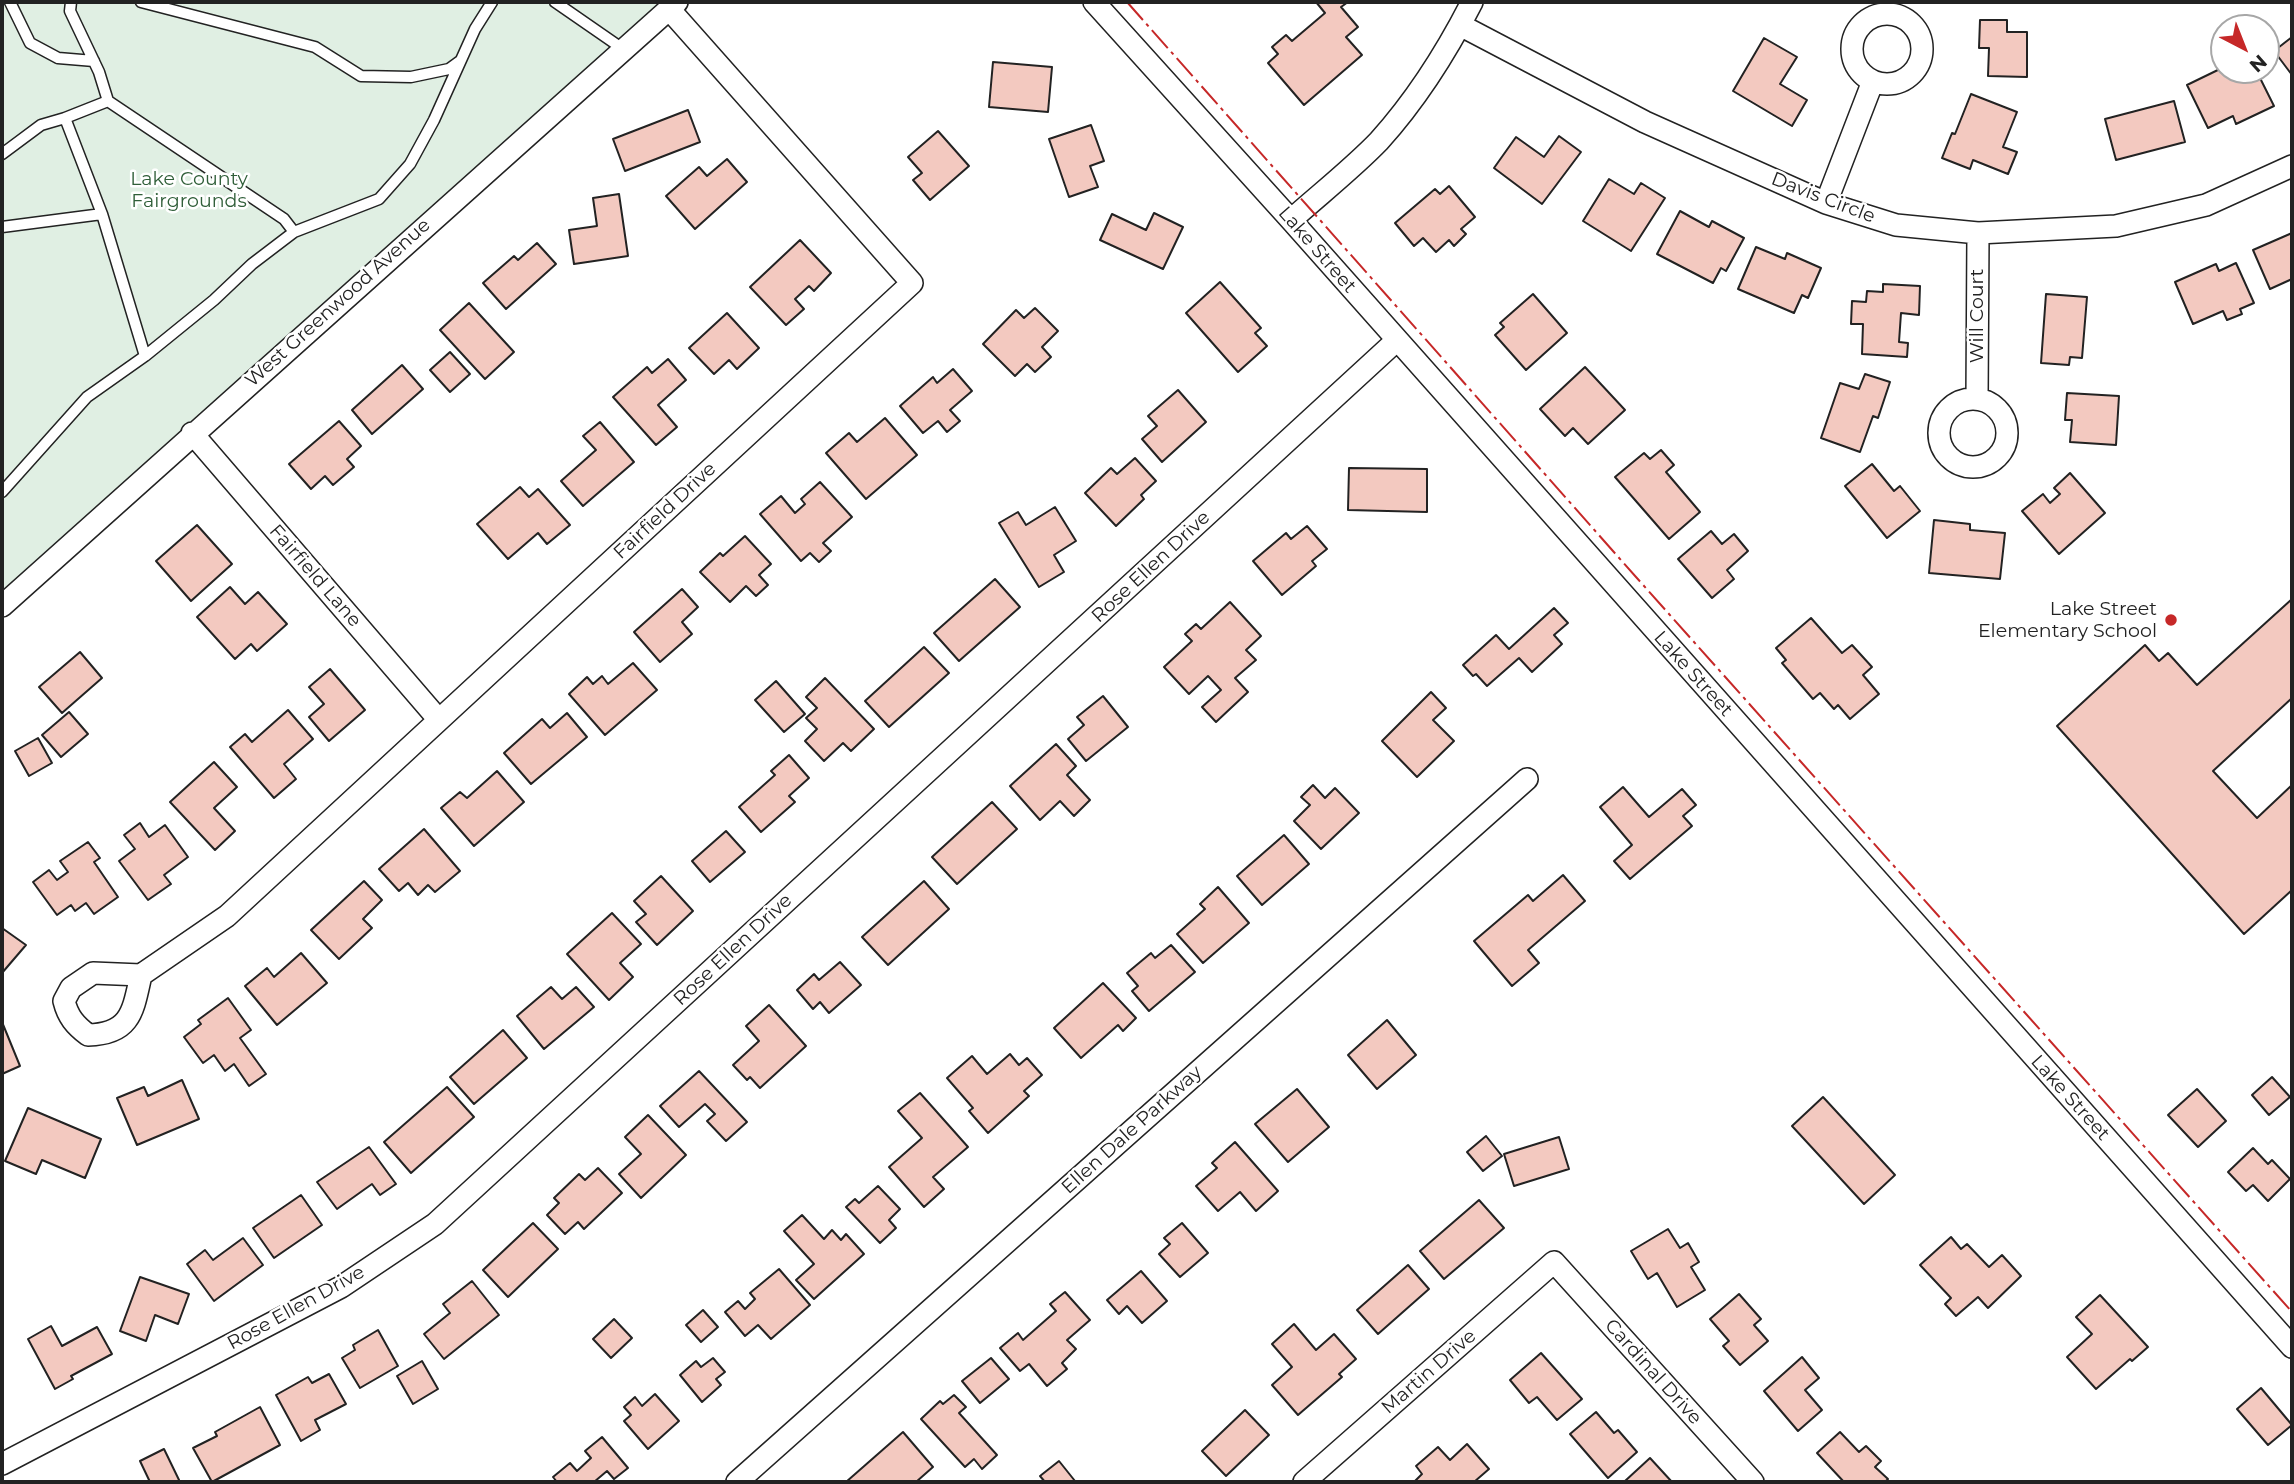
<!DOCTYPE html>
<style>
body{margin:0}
#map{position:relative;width:2294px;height:1484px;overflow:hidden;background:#fff;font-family:Montserrat,sans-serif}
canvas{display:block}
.frame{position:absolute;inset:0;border:4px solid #222;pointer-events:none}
.north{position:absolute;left:2210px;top:14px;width:70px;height:70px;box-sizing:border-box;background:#fff;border:2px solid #a7a7a7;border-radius:50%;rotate:138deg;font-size:19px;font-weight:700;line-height:28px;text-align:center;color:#222}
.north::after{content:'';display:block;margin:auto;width:24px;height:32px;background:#c62828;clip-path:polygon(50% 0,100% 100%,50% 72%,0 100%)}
</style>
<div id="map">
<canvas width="2294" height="1484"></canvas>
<div class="frame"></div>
<div class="north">N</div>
</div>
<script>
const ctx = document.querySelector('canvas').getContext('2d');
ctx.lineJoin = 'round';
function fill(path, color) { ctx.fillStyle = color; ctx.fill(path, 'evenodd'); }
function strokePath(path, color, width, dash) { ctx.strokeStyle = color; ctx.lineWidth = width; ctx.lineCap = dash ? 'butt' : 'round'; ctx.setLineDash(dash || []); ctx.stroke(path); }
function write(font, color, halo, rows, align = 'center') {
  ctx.font = font + ' Montserrat,sans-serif'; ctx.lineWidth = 5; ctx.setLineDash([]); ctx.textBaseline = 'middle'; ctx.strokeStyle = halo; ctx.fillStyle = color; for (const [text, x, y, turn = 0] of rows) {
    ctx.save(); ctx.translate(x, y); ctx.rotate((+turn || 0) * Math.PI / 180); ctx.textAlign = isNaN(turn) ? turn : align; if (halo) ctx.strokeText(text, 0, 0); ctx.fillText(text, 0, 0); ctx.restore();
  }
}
const green = new Path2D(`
 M 2,2 L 680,2 L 2,610 Z`);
const building = new Path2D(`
 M 1316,2 L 1348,2 L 1341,7 L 1358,27 L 1346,37 L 1362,55 L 1304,105 L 1268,63 L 1278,54 L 1272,47 L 1286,35 L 1292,41 L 1325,13 Z
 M 1980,20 L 2007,20 L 2007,32 L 2027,32 L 2027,77 L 1988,76 L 1989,48 L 1979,48 Z
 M 2292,37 L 2292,75 L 2274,51 Z
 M 1764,38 L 1797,57 L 1780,84 L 1807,100 L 1792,126 L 1733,91 Z
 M 993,62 L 1052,67 L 1048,112 L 989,107 Z
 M 2224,67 L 2224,70 L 2256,70 L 2274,106 L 2236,124 L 2233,116 L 2208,128 L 2187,85 Z
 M 1971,94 L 2017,112 L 2003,147 L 2017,152 L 2008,174 L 1973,160 L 1970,169 L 1942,158 L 1952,133 L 1955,134 Z
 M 2174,101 L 2185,142 L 2116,160 L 2105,119 Z
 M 688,110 L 700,142 L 625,171 L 613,139 Z
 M 1091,125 L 1104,161 L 1090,166 L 1098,187 L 1069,197 L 1049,139 Z
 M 938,131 L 969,166 L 930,200 L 913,180 L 922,173 L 908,157 Z
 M 1559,136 L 1581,152 L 1542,204 L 1494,168 L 1516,137 L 1544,157 Z
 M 727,159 L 747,182 L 695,229 L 666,196 L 699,167 L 707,176 Z
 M 1609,179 L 1634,194 L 1641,183 L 1665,198 L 1631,251 L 1583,221 Z
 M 1449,186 L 1475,217 L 1461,229 L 1466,234 L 1454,246 L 1449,240 L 1436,252 L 1423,238 L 1414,246 L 1395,223 L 1435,189 L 1440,194 Z
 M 619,194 L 628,256 L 574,264 L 569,230 L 597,226 L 593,198 Z
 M 1680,211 L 1709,227 L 1712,221 L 1744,238 L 1726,271 L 1721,268 L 1713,283 L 1657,254 Z
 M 1154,213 L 1183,227 L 1163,269 L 1100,240 L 1112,214 L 1146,230 Z
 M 2292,233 L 2292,279 L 2270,289 L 2253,250 Z
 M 800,240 L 831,273 L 814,291 L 809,286 L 795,299 L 804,309 L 786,325 L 750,287 Z
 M 537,243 L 556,264 L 506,309 L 483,283 L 514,256 L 518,260 Z
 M 1756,247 L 1785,259 L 1787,253 L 1821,268 L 1808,298 L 1802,295 L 1794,313 L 1738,289 Z
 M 2236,263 L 2254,303 L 2240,309 L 2242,314 L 2227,320 L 2223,311 L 2193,324 L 2175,282 L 2216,264 L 2219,271 Z
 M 1220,282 L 1261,328 L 1255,333 L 1267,346 L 1238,372 L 1186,313 Z
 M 1883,284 L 1920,286 L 1919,315 L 1901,313 L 1899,342 L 1908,343 L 1907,357 L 1862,354 L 1863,324 L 1851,324 L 1852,301 L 1866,302 L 1867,291 L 1883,292 Z
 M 1533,294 L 1567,333 L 1526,370 L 1495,335 L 1504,327 L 1500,323 Z
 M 2046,294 L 2087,297 L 2082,358 L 2070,357 L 2069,365 L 2041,363 Z
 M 469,303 L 514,352 L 485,379 L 440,330 Z
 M 1035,308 L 1058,331 L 1042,347 L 1051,357 L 1035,372 L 1027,364 L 1015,376 L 983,344 L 1016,310 L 1024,318 Z
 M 727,313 L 759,348 L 737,369 L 729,360 L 714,374 L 689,348 Z
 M 450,352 L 470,374 L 450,392 L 430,370 Z
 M 668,359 L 686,380 L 658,405 L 677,427 L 656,445 L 613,397 L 647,367 L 652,373 Z
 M 402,365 L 423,389 L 372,434 L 352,410 Z
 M 1585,367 L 1625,410 L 1588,444 L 1573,428 L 1565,436 L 1540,409 Z
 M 953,369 L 972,391 L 950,410 L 960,421 L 947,432 L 938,421 L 923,433 L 900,406 L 933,377 L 937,383 Z
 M 1865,374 L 1890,382 L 1878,418 L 1873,416 L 1860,452 L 1821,438 L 1840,383 L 1859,389 Z
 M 1178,390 L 1206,422 L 1162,462 L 1142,439 L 1157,426 L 1148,416 Z
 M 2067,393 L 2119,396 L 2116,445 L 2070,442 L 2072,420 L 2065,420 Z
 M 885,418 L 917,455 L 866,499 L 826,453 L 849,433 L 857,442 Z
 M 339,421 L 361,446 L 347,459 L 354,467 L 333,485 L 325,476 L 311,489 L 289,464 Z
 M 600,422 L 634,462 L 583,506 L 561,481 L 596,450 L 583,436 Z
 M 1661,450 L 1674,465 L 1666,472 L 1700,512 L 1669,539 L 1615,477 L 1644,453 L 1650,459 Z
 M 1135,458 L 1156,481 L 1141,495 L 1144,499 L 1116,526 L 1085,493 L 1111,468 L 1117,474 Z
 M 1872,464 L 1894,491 L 1900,486 L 1920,511 L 1887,538 L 1845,486 Z
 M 1349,468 L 1427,469 L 1427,512 L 1348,510 Z
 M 2070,473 L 2105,513 L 2059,554 L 2022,511 L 2043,494 L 2050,503 L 2060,494 L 2054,488 Z
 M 820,482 L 852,517 L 823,543 L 831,551 L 819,562 L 810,553 L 801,561 L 760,514 L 781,496 L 795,513 L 805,504 L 801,499 Z
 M 520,487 L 529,497 L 538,489 L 570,525 L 547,544 L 538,533 L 508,559 L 477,524 Z
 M 1055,507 L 1076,541 L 1054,555 L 1064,572 L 1039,587 L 999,523 L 1018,512 L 1026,525 Z
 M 1934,520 L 1970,524 L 1970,530 L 2005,533 L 2000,579 L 1929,573 Z
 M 197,525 L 232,564 L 191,601 L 156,561 Z
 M 1307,526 L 1327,549 L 1312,561 L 1316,566 L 1282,595 L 1253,561 L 1286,533 L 1291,539 Z
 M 1711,531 L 1722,544 L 1734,534 L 1748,551 L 1727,570 L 1734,579 L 1712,598 L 1678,559 Z
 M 745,536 L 771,564 L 759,575 L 768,585 L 756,596 L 746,586 L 730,602 L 700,572 L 720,553 L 723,556 Z
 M 995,579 L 1020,607 L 959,661 L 934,633 Z
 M 230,587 L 245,604 L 258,592 L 287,624 L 257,651 L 251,644 L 235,659 L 197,617 Z
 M 682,589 L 698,607 L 682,622 L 692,634 L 660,662 L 634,632 Z
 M 2292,599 L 2292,698 L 2213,771 L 2257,818 L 2292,785 L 2292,890 L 2244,934 L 2057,726 L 2145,645 L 2159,661 L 2168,653 L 2197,685 Z
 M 1230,602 L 1261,636 L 1246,650 L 1256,660 L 1235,678 L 1248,692 L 1216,722 L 1202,707 L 1221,690 L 1208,676 L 1189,694 L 1164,667 L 1192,641 L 1185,634 L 1196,624 L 1201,629 Z
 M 1554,608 L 1568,623 L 1554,635 L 1562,644 L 1532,672 L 1519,658 L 1487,686 L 1476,674 L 1473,676 L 1463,665 L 1496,635 L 1509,649 Z
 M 1811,618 L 1842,653 L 1852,645 L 1872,667 L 1863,675 L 1879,694 L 1850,719 L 1838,705 L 1834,709 L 1820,693 L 1813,699 L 1782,663 L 1786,660 L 1776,648 Z
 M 924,647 L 949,673 L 889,727 L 865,701 Z
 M 80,652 L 102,678 L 62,713 L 39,687 Z
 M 633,663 L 657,690 L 605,735 L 569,694 L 587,677 L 593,684 L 602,676 L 608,684 Z
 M 330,669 L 365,710 L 329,741 L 309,717 L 324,704 L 309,687 Z
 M 825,678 L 874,729 L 851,751 L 843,743 L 824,761 L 805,741 L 817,729 L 806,718 L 817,708 L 806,697 Z
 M 776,681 L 805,714 L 784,732 L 755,700 Z
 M 1431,692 L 1446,708 L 1433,720 L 1454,741 L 1417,777 L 1382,741 Z
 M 1103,696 L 1128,727 L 1086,761 L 1068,739 L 1084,725 L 1077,717 Z
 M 288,710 L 313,739 L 284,764 L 296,779 L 274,798 L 230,747 L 245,734 L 252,742 Z
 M 69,712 L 88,734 L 61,757 L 42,735 Z
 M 567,713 L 587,737 L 531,784 L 504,753 L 542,719 L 550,728 Z
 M 38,738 L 52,763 L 29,776 L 15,751 Z
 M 1056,744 L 1076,766 L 1067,775 L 1090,800 L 1074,816 L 1060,801 L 1040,820 L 1010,786 Z
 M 789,755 L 809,778 L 789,796 L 795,802 L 761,832 L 739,807 L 775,775 L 771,771 Z
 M 214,762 L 237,787 L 214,808 L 235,831 L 215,850 L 170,802 Z
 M 497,771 L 524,802 L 474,846 L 441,808 L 460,792 L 467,798 Z
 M 1313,785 L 1325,798 L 1335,788 L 1359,813 L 1321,849 L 1294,821 L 1310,805 L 1301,797 Z
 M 1623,787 L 1649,817 L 1682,789 L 1696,805 L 1683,816 L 1692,826 L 1630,879 L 1614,861 L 1632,845 L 1600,807 Z
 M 992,802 L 1017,829 L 957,884 L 932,857 Z
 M 140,823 L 149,837 L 165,825 L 188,857 L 164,875 L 171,884 L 148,900 L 119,861 L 135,849 L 124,835 Z
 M 424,829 L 460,871 L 435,892 L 428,885 L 418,895 L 408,883 L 399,891 L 379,869 Z
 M 726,831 L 745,852 L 710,882 L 692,861 Z
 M 1284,835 L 1309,864 L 1262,905 L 1237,876 Z
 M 88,842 L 100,858 L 94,862 L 118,897 L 94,914 L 86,903 L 75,911 L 71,905 L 57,915 L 33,882 L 49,870 L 57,880 L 68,872 L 60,861 Z
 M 1563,875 L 1585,901 L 1528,950 L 1539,963 L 1512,986 L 1474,941 L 1528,895 L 1533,901 Z
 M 661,876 L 693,911 L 657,945 L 636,922 L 646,914 L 634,901 Z
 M 364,881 L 382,900 L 363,919 L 372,928 L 339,959 L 311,930 Z
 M 924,881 L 949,909 L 888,965 L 862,937 Z
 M 1218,887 L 1249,923 L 1203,963 L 1177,934 L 1205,909 L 1200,904 Z
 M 612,913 L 641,944 L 620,963 L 633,977 L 609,1000 L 567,954 Z
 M 2,928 L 26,945 L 2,973 Z
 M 1171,945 L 1195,972 L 1149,1011 L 1132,991 L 1138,986 L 1127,973 L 1151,953 L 1155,958 Z
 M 301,953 L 327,983 L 277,1025 L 245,986 L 267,968 L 274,977 Z
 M 840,962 L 861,985 L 829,1013 L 820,1002 L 813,1009 L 797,990 L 814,974 L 819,980 Z
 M 1103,983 L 1136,1018 L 1123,1031 L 1118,1025 L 1081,1058 L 1054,1028 Z
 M 551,987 L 562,999 L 576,987 L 594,1007 L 544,1049 L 517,1016 Z
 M 228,998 L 251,1030 L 240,1038 L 266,1074 L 249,1086 L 234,1064 L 225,1071 L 214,1055 L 203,1063 L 184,1037 L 201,1024 L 198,1020 Z
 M 769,1005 L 806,1046 L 760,1088 L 750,1077 L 747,1080 L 733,1065 L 759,1041 L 746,1026 Z
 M 1387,1020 L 1416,1055 L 1377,1089 L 1348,1055 Z
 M 2,1022 L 20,1066 L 2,1074 Z
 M 503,1030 L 527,1058 L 474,1104 L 450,1077 Z
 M 1010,1054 L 1019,1065 L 1027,1058 L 1042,1075 L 1024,1091 L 1029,1096 L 988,1133 L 969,1111 L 973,1108 L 947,1078 L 972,1056 L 987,1074 Z
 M 699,1071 L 747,1122 L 726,1141 L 707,1121 L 715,1114 L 705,1104 L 679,1127 L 660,1106 Z
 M 2272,1077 L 2290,1097 L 2269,1115 L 2252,1095 Z
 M 182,1080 L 199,1119 L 137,1145 L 117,1098 L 144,1087 L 148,1096 Z
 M 447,1087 L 474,1117 L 411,1173 L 384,1142 Z
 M 1297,1089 L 1329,1127 L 1288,1162 L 1255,1124 Z
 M 2197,1089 L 2226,1121 L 2198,1147 L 2168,1115 Z
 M 920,1093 L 968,1147 L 933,1177 L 944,1189 L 924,1207 L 889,1167 L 922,1138 L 898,1111 Z
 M 1823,1097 L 1895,1175 L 1864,1204 L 1792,1126 Z
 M 28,1108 L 101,1139 L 85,1178 L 42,1160 L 36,1174 L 5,1161 Z
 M 648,1115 L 686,1155 L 641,1198 L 619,1174 L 641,1154 L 625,1137 Z
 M 1486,1136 L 1502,1156 L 1483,1171 L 1467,1152 Z
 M 1559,1137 L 1569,1169 L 1514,1186 L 1504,1154 Z
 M 1235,1142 L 1278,1191 L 1256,1211 L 1240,1192 L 1218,1211 L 1196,1186 L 1217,1168 L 1212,1163 Z
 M 369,1147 L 396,1184 L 380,1195 L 372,1184 L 337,1209 L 317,1182 Z
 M 2253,1148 L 2268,1164 L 2272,1160 L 2290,1179 L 2268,1201 L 2253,1185 L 2246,1191 L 2228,1172 Z
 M 598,1168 L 622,1193 L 584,1229 L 578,1222 L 565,1234 L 547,1215 L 559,1203 L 554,1198 L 579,1174 L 585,1180 Z
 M 878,1186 L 900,1209 L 889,1220 L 896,1228 L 880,1243 L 846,1207 L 855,1199 L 859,1203 Z
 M 301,1195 L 322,1225 L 274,1258 L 253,1228 Z
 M 1479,1200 L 1504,1228 L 1444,1279 L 1420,1251 Z
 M 802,1215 L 824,1239 L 832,1230 L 841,1240 L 846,1234 L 864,1254 L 814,1299 L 796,1280 L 814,1264 L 784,1231 Z
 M 533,1223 L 558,1249 L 508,1297 L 483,1270 Z
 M 1182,1223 L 1208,1253 L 1180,1277 L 1159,1254 L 1170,1244 L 1164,1238 Z
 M 1668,1229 L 1680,1248 L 1688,1243 L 1699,1262 L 1691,1267 L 1705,1290 L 1677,1307 L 1657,1273 L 1648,1279 L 1631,1251 Z
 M 1951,1237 L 1961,1249 L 1967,1244 L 1989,1267 L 2002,1255 L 2021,1276 L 1988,1308 L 1978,1297 L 1956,1316 L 1945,1304 L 1951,1298 L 1920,1265 Z
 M 243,1238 L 263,1265 L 214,1301 L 187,1264 L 205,1250 L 213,1260 Z
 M 1408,1265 L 1429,1289 L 1378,1334 L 1357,1310 Z
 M 779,1269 L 810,1305 L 771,1339 L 758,1325 L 745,1336 L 725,1312 L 738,1301 L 745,1309 L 755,1299 L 750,1293 Z
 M 1141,1271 L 1167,1301 L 1142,1323 L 1127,1306 L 1119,1314 L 1107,1300 Z
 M 140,1277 L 189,1294 L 178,1324 L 155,1315 L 146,1341 L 120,1331 Z
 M 472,1281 L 499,1315 L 444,1359 L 424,1334 L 450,1313 L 443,1304 Z
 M 1065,1292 L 1090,1320 L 1067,1340 L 1076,1349 L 1062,1363 L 1067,1369 L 1047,1386 L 1029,1364 L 1020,1371 L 1000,1348 L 1018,1333 L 1023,1340 L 1056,1311 L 1050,1304 Z
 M 1739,1294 L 1761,1319 L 1754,1325 L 1768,1341 L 1740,1365 L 1723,1346 L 1729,1341 L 1710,1319 Z
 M 2100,1295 L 2148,1347 L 2132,1361 L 2130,1359 L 2096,1389 L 2067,1357 L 2092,1334 L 2076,1317 Z
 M 703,1310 L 718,1327 L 701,1342 L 686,1325 Z
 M 614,1319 L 632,1338 L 611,1358 L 593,1339 Z
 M 1294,1324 L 1316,1350 L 1334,1334 L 1356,1359 L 1339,1374 L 1342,1377 L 1298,1415 L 1272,1385 L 1292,1367 L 1272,1344 Z
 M 51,1326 L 62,1346 L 97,1327 L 112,1354 L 71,1376 L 73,1379 L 55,1389 L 28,1339 Z
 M 378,1330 L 398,1366 L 360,1388 L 342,1358 L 355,1350 L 353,1345 Z
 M 1541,1353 L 1582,1399 L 1557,1420 L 1537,1397 L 1529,1403 L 1510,1380 Z
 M 1802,1357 L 1819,1378 L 1805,1390 L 1822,1410 L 1798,1431 L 1764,1391 Z
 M 713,1358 L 725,1372 L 716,1379 L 721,1385 L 702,1402 L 680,1375 L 696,1361 L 701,1367 Z
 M 991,1358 L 1009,1379 L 980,1403 L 962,1381 Z
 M 422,1361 L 438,1389 L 413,1404 L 397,1376 Z
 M 329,1374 L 346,1404 L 315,1420 L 320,1430 L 301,1441 L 276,1395 L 308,1377 L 312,1383 Z
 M 2261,1388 L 2292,1425 L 2268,1445 L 2237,1409 Z
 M 655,1394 L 679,1421 L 648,1449 L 624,1421 L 631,1415 L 624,1407 L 635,1397 L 642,1406 Z
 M 954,1395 L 966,1407 L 959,1413 L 997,1455 L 982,1469 L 974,1459 L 965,1467 L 921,1419 L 940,1401 L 943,1404 Z
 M 260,1407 L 280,1445 L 212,1482 L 193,1448 L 217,1436 L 215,1432 Z
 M 1245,1410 L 1269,1435 L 1226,1476 L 1202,1451 Z
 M 1596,1412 L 1614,1433 L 1618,1430 L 1637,1452 L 1608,1478 L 1570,1434 Z
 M 903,1432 L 933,1467 L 916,1482 L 846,1482 Z
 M 1840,1432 L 1859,1452 L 1866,1446 L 1881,1461 L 1875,1467 L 1888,1479 L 1885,1482 L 1844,1482 L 1817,1453 Z
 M 602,1437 L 628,1468 L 614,1479 L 607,1471 L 594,1482 L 557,1482 L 553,1477 L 570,1463 L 577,1471 L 591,1458 L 585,1451 Z
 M 1467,1444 L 1489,1469 L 1474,1482 L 1415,1481 L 1422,1474 L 1416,1466 L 1438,1447 L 1450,1460 Z
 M 164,1449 L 180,1482 L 150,1482 L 140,1461 Z
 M 1650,1458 L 1672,1482 L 1626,1482 L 1625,1481 Z
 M 1059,1461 L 1075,1481 L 1074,1482 L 1045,1482 L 1040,1476 Z`);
const service = new Path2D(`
 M 10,2 L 30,43 L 58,58 L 94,61
 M 71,2 L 70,11 L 99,72 L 108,101
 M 141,2 L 315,47 L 361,76 L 411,77 L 449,69 L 460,61
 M 555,2 L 623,49
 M 2,154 L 41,125 L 65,118
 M 102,214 L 65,118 L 108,101 L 284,219 L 294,232
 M 2,227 L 102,214 L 145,356
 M 2,492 L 87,397 L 145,356 L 214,300 L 252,264 L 294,232 L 379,199 L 410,164 L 434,120 L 475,29 L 492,2`);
const minor = new Path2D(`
 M 1094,2 L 1291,220 L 2292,1347
 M1852 49a35 35 0 1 1 70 0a35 35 0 1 1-70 0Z
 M 1460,25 L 1645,122 L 1826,203 L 1896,225 L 1978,233 L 2116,226 L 2206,205 L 2292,166
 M 1826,203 L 1873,81
 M 1291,220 C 1320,194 1352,169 1379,141 C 1416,100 1447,51 1472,2
 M 1977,399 L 1978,233
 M1939 433a34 34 0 1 1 68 0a34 34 0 1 1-68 0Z
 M 192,433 L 439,720
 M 2,606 L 677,2
 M 141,975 C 133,1011 131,1034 88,1035 C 75,1025 68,1017 64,1001 L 71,988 L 93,973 L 141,975 L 227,916 L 912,283 L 669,9
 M 2,1464 L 341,1287 L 435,1224 L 1396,341
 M 737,1482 L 1527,779
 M 1304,1482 L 1554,1262 L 1753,1482`);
const power = new Path2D(`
 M 1127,2 L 1636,577 L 2292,1312`);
const markers = [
 [2171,620,7,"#c62828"]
];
const parkNames = [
 ["Lake County",189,179],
 ["Fairgrounds",189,201]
];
const streetNames = [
 ["Davis Circle",1823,198,21],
 ["Lake Street",1317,250,49],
 ["West Greenwood Avenue",338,303,-42],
 ["Will Court",1977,316,-90],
 ["Fairfield Drive",665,511,-43],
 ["Rose Ellen Drive",1151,567,-43],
 ["Fairfield Lane",315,576,49],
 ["Lake Street",1693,674,48],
 ["Rose Ellen Drive",733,950,-43],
 ["Lake Street",2070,1098,48],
 ["Ellen Dale Parkway",1132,1130,-42],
 ["Rose Ellen Drive",296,1308,-29],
 ["Martin Drive",1429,1372,-41],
 ["Cardinal Drive",1653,1372,48]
];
const poiNames = [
 ["Lake Street",2157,609],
 ["Elementary School",2157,631]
];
fill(green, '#e0efe3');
strokePath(green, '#6f6f6f', 2);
fill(building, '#f3c9c0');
strokePath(building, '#222', 2);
strokePath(service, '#222', 13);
strokePath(minor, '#222', 24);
strokePath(service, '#fff', 10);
strokePath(minor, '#fff', 21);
strokePath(power, '#c62828', 2, [24, 5, 3.5, 5]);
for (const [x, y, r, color] of markers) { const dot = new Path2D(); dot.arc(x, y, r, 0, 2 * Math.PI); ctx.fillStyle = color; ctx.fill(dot); strokePath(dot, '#fff', 2.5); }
write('19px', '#2f5e38', '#fff', parkNames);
write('19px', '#222', '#fff', streetNames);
write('19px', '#222', '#fff', poiNames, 'right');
</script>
